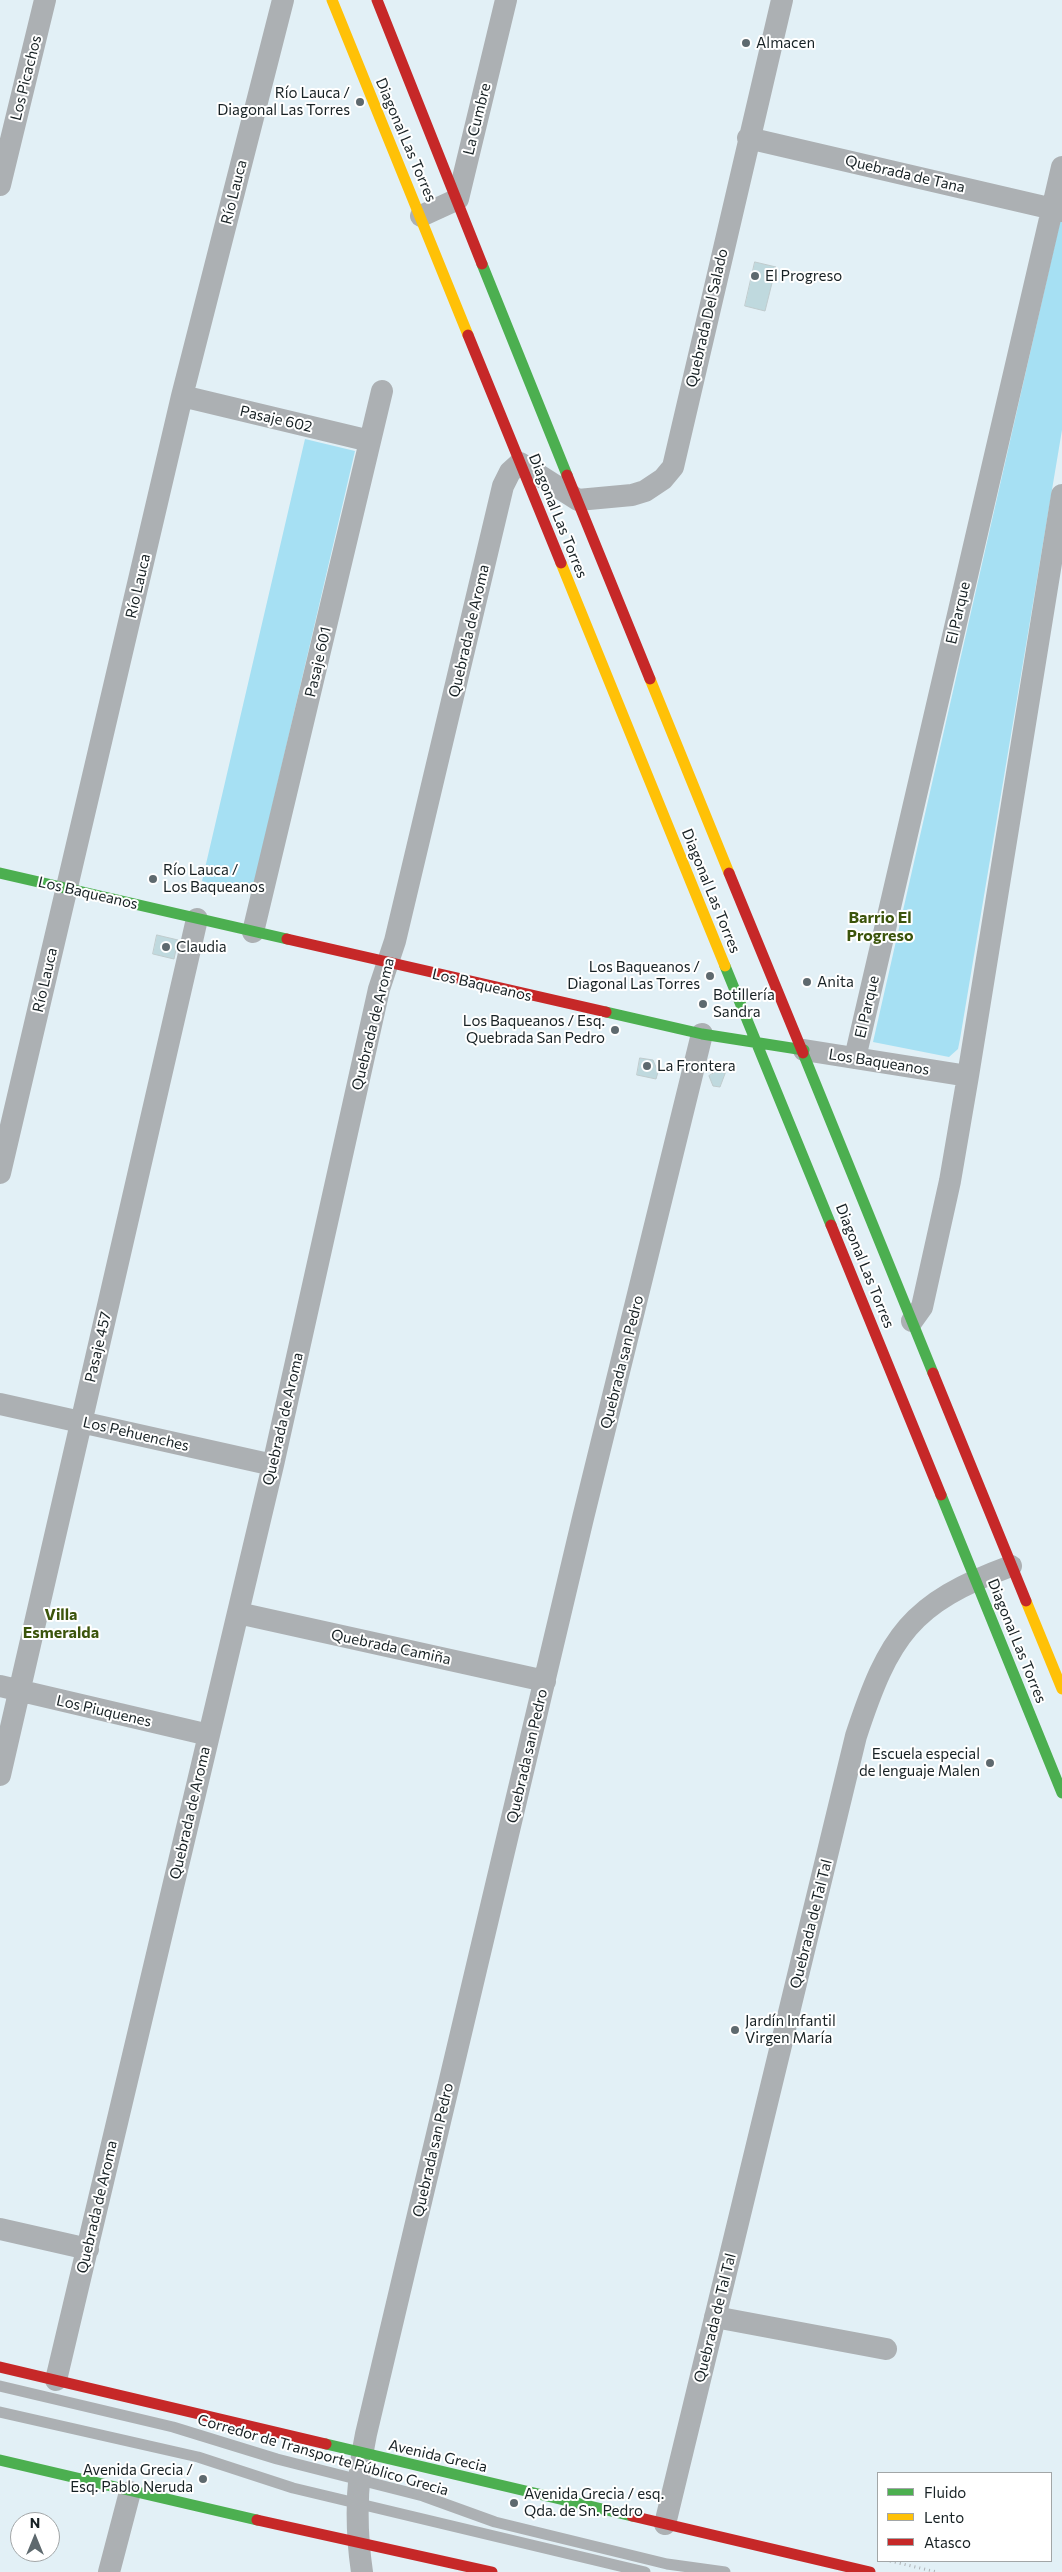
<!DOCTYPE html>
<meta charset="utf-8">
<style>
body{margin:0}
#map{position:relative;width:1062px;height:2572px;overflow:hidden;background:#e2f0f6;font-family:Commissioner,sans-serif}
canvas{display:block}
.legend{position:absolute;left:877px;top:2472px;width:175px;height:90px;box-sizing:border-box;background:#fff;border:1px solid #a2a6a7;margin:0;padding:6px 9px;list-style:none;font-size:15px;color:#172124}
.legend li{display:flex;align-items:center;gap:10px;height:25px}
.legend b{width:25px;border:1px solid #a2a6a7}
.north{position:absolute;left:10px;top:2512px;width:50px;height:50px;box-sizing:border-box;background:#fff;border:1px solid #a2a6a7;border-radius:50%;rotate:0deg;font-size:14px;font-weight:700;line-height:20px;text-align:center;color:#172124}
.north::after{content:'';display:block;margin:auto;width:18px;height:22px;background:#5e696e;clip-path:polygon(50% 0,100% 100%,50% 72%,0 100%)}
</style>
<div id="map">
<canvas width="1062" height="2572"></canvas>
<ul class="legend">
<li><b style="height:6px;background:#4caf50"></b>Fluido</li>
<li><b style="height:6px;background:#ffc107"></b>Lento</li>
<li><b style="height:6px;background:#c62828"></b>Atasco</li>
</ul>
<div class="north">N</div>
</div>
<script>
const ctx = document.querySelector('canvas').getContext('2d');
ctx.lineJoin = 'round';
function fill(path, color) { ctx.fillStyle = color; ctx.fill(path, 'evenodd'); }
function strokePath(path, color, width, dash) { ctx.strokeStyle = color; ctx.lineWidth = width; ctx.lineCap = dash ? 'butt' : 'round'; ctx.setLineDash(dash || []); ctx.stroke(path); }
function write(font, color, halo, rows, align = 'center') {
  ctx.font = font + ' Commissioner,sans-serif'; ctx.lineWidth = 4; ctx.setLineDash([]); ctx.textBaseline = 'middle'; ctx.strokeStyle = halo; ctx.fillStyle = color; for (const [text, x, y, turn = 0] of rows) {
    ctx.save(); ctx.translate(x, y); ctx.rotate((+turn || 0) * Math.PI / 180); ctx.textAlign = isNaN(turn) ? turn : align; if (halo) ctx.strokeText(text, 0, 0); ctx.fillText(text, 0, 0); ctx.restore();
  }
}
const green = new Path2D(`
 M 1062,213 L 1062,430 L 960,1039 L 958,1049 L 949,1057 L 873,1042 Z
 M 305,439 L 355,451 L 252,893 L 202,881 Z`);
const building = new Path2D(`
 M 755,262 L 776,267 L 765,311 L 745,306 Z
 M 157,935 L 178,940 L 174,959 L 153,954 Z
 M 640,1058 L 653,1060 L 658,1072 L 656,1079 L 637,1075 Z
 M 721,1069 L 726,1071 L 720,1087 L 713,1086 L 709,1076 Z`);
const path = new Path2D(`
 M 890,2561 L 937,2572`);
const lane = new Path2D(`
 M 0,2386 L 173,2427 L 277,2459 L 423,2496 L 495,2522 L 667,2564 L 725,2572
 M 0,2412 L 198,2457 L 293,2488 L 645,2572`);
const street = new Path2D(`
 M 748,138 L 1062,211
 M 0,185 L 45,0
 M 421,216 L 458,199 L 506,0
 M 182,396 L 370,441
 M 253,932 L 382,391
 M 804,1050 L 968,1076
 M 855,1058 L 1062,167
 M 0,1173 L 182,396 L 283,0
 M 912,1321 L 922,1307 L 950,1181 L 968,1076 L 1062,495
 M 0,1404 L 273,1465
 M 238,1613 L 545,1681
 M 0,1686 L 209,1735
 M 0,1775 L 197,919
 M 0,2229 L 88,2249
 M 715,2317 L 886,2349
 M 56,2380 L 273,1465 L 379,989 L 395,941 L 503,486 L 510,472 L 520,463 L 578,500 L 632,495 L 645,491 L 663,479 L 673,467 L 782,0
 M 665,2524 L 856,1736 C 889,1636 910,1603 1011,1566
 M 109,2572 L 130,2492
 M 362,2572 C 355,2525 356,2481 366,2434 L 583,1518 L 702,1034`);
const fast = new Path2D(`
 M 482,264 L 567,475
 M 0,873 L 287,939
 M 725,966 L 831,1225
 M 606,1012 L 702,1034 L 804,1050
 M 803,1053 L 933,1373
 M 941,1495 L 1062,1793
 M 326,2444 L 632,2516
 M 0,2460 L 257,2520`);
const slow = new Path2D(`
 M 332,0 L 468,335
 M 561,563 L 725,966
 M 650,679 L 729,873
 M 1026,1601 L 1062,1689`);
const jam = new Path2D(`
 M 377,0 L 482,264
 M 468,335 L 561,563
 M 567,475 L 650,679
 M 729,873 L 803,1053
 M 287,939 L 606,1012
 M 831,1225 L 941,1495
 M 933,1373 L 1026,1601
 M 0,2367 L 326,2444
 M 632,2516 L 870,2572
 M 257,2520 L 492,2572`);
const markers = [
 [746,43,5,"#5e696e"],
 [360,102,5,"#5e696e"],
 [755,276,5,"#5e696e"],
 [153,879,5,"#5e696e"],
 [166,947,5,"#5e696e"],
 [710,976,5,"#5e696e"],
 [807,982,5,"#5e696e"],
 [703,1004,5,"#5e696e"],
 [615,1030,5,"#5e696e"],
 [647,1066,5,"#5e696e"],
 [990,1763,5,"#5e696e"],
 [735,2030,5,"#5e696e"],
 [203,2479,5,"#5e696e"],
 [514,2503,5,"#5e696e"]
];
const poiNames = [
 ["Almacen",756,43],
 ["Río Lauca /",350,93,"right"],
 ["Diagonal Las Torres",350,110,"right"],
 ["El Progreso",765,276],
 ["Río Lauca /",163,870],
 ["Los Baqueanos",163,887],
 ["Claudia",176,947],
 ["Los Baqueanos /",700,967,"right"],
 ["Diagonal Las Torres",700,984,"right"],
 ["Anita",817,982],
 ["Botillería",713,995],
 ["Sandra",713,1012],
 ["Los Baqueanos / Esq.",605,1021,"right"],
 ["Quebrada San Pedro",605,1038,"right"],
 ["La Frontera",657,1066],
 ["Escuela especial",980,1754,"right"],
 ["de lenguaje Malen",980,1771,"right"],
 ["Jardín Infantil",745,2021],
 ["Virgen María",745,2038],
 ["Avenida Grecia /",193,2470,"right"],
 ["Esq. Pablo Neruda",193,2487,"right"],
 ["Avenida Grecia / esq.",524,2494],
 ["Qda. de Sn. Pedro",524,2511]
];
const streetNames = [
 ["Los Picachos",26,78,-76],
 ["La Cumbre",477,119,-76],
 ["Diagonal Las Torres",406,140,67],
 ["Quebrada de Tana",905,174,13],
 ["Río Lauca",234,192,-76],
 ["Quebrada Del Salado",707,318,-77],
 ["Pasaje 602",276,419,13],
 ["Diagonal Las Torres",558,516,68],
 ["Río Lauca",138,586,-77],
 ["El Parque",958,613,-77],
 ["Quebrada de Aroma",469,631,-77],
 ["Pasaje 601",318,662,-77],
 ["Diagonal Las Torres",711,891,68],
 ["Los Baqueanos",88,893,13],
 ["Río Lauca",45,980,-77],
 ["Los Baqueanos",482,985,13],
 ["El Parque",867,1007,-77],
 ["Quebrada de Aroma",373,1024,-76],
 ["Los Baqueanos",879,1062,9],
 ["Diagonal Las Torres",865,1266,68],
 ["Pasaje 457",98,1347,-77],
 ["Quebrada san Pedro",622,1362,-76],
 ["Quebrada de Aroma",283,1419,-77],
 ["Los Pehuenches",136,1434,13],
 ["Diagonal Las Torres",1017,1641,68],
 ["Quebrada Camiña",391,1647,12],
 ["Los Piuquenes",104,1711,13],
 ["Quebrada san Pedro",527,1756,-77],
 ["Quebrada de Aroma",190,1813,-77],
 ["Quebrada de Tal Tal",811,1924,-76],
 ["Quebrada san Pedro",433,2150,-77],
 ["Quebrada de Aroma",97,2207,-77],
 ["Quebrada de Tal Tal",715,2318,-76],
 ["Corredor de Transporte Público Grecia",323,2455,16],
 ["Avenida Grecia",438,2456,13]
];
const neighbourhoodNames = [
 ["Barrio El",880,918],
 ["Progreso",880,936],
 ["Villa",61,1615],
 ["Esmeralda",61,1633]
];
fill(green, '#a6e0f3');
fill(building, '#bfd9de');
strokePath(building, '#bfcbcd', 1);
strokePath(path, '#acb1b5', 3, [1, 4]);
strokePath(lane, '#acb0b3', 11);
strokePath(street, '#acb0b3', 22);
strokePath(fast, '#4caf50', 11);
strokePath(slow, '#ffc107', 11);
strokePath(jam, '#c62828', 11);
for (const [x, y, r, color] of markers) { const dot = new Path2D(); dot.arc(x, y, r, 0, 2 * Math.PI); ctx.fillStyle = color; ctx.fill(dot); strokePath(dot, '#fff', 2); }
write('15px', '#172124', '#fff', poiNames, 'left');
write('15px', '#172124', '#fff', streetNames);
write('bold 16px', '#3b540b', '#fff', neighbourhoodNames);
</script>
